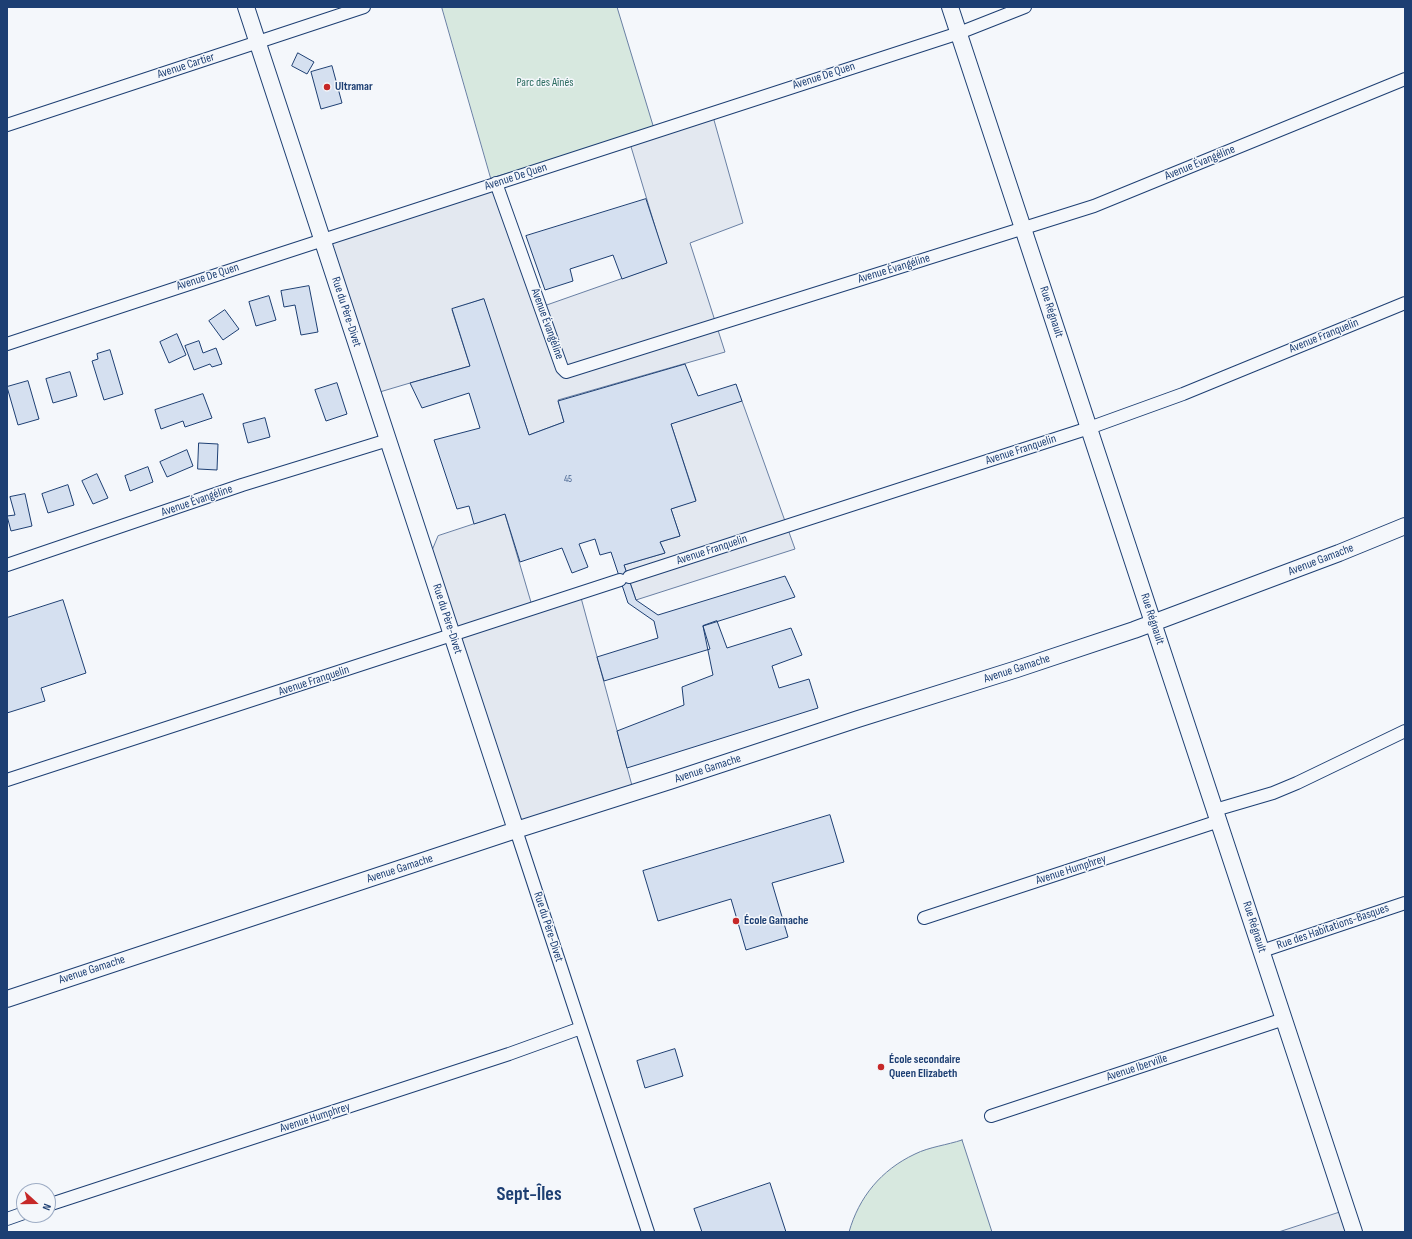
<!DOCTYPE html>
<meta charset="utf-8">
<style>
body{margin:0}
#map{position:relative;width:1412px;height:1239px;overflow:hidden;background:#f4f7fb;font-family:"Sofia Sans Condensed",sans-serif}
canvas{display:block}
.frame{position:absolute;inset:0;border:8px solid #1d3f73;pointer-events:none}
.north{position:absolute;left:16px;top:1183px;width:40px;height:40px;box-sizing:border-box;background:#f4f7fb;border:1px solid #9eadc5;border-radius:50%;rotate:111deg;font-size:11px;font-weight:700;line-height:16px;text-align:center;color:#1d3f73}
.north::after{content:'';display:block;margin:auto;width:14px;height:18px;background:#c62828;clip-path:polygon(50% 0,100% 100%,50% 72%,0 100%)}
</style>
<div id="map">
<canvas width="1412" height="1239"></canvas>
<div class="frame"></div>
<div class="north">N</div>
</div>
<script>
const ctx = document.querySelector('canvas').getContext('2d');
ctx.lineJoin = 'round';
function fill(path, color) { ctx.fillStyle = color; ctx.fill(path, 'evenodd'); }
function strokePath(path, color, width, dash) { ctx.strokeStyle = color; ctx.lineWidth = width; ctx.lineCap = dash ? 'butt' : 'round'; ctx.setLineDash(dash || []); ctx.stroke(path); }
function write(font, color, halo, rows, align = 'center') {
  ctx.font = font + ' "Sofia Sans Condensed",sans-serif'; ctx.lineWidth = 3; ctx.setLineDash([]); ctx.textBaseline = 'middle'; ctx.strokeStyle = halo; ctx.fillStyle = color; for (const [text, x, y, turn = 0] of rows) {
    ctx.save(); ctx.translate(x, y); ctx.rotate((+turn || 0) * Math.PI / 180); ctx.textAlign = isNaN(turn) ? turn : align; if (halo) ctx.strokeText(text, 0, 0); ctx.fillText(text, 0, 0); ctx.restore();
  }
}
const green = new Path2D(`
 M 442,7 L 617,7 L 655,132 L 491,178 Z
 M 962,1140 L 992,1232 L 849,1232 C 859,1197 881,1170 915,1154 C 929,1147 947,1145 962,1140 Z`);
const parking = new Path2D(`
 M 712,113 L 743,223 L 690,243 L 725,352 L 558,400 L 564,422 L 529,435 L 483,299 L 452,310 L 470,366 L 410,383 L 373,394 L 323,240 L 496,183 L 541,307 L 666,263 L 629,140 Z
 M 742,401 L 795,549 L 636,600 L 624,565 L 665,553 L 660,542 L 680,536 L 671,509 L 696,500 L 671,424 Z
 M 505,514 L 533,609 L 580,594 L 634,793 L 516,830 L 428,560 L 438,536 Z
 M 1347,1210 L 1354,1232 L 1279,1232 Z`);
const building = new Path2D(`
 M 298,53 L 314,62 L 307,74 L 292,66 Z
 M 332,66 L 342,103 L 321,109 L 311,72 Z
 M 646,199 L 667,263 L 622,279 L 613,255 L 570,269 L 573,281 L 545,290 L 526,236 Z
 M 309,286 L 318,332 L 301,335 L 295,305 L 284,307 L 281,291 Z
 M 269,296 L 276,320 L 256,326 L 249,302 Z
 M 484,299 L 529,435 L 564,422 L 558,401 L 685,364 L 698,396 L 736,384 L 742,401 L 671,424 L 696,501 L 671,509 L 680,536 L 660,542 L 665,553 L 624,565 L 636,600 L 658,615 L 785,576 L 795,597 L 703,626 L 710,649 L 604,681 L 597,657 L 658,638 L 654,621 L 628,603 L 611,552 L 600,555 L 595,539 L 579,544 L 588,567 L 572,573 L 562,548 L 520,562 L 505,514 L 474,524 L 469,506 L 457,509 L 434,440 L 480,428 L 469,393 L 422,408 L 410,383 L 470,366 L 452,309 Z
 M 225,310 L 239,329 L 223,340 L 209,321 Z
 M 177,334 L 186,355 L 169,363 L 160,342 Z
 M 199,341 L 203,353 L 216,348 L 222,364 L 212,367 L 210,364 L 194,370 L 185,346 Z
 M 110,350 L 123,394 L 104,400 L 92,361 L 98,359 L 97,354 Z
 M 70,372 L 77,396 L 53,403 L 46,379 Z
 M 28,381 L 39,419 L 18,425 L 7,387 Z
 M 337,383 L 347,414 L 326,421 L 315,390 Z
 M 203,394 L 212,418 L 185,427 L 183,421 L 161,429 L 155,410 Z
 M 265,418 L 270,437 L 248,443 L 243,424 Z
 M 199,443 L 218,444 L 217,470 L 198,469 Z
 M 187,450 L 193,466 L 167,477 L 160,462 Z
 M 148,467 L 153,482 L 130,491 L 125,476 Z
 M 97,474 L 108,498 L 93,504 L 82,481 Z
 M 68,485 L 74,505 L 48,513 L 42,494 Z
 M 25,494 L 32,526 L 11,531 L 7,516 L 15,515 L 10,497 Z
 M 63,600 L 86,673 L 41,688 L 45,701 L 7,713 L 7,618 Z
 M 717,621 L 727,648 L 791,628 L 802,655 L 772,666 L 779,688 L 809,679 L 818,708 L 627,768 L 617,731 L 684,705 L 682,687 L 713,675 L 703,626 Z
 M 830,815 L 844,862 L 772,883 L 788,937 L 746,950 L 731,899 L 658,921 L 643,871 Z
 M 675,1049 L 683,1076 L 645,1088 L 637,1061 Z
 M 770,1183 L 786,1232 L 702,1232 L 694,1209 Z`);
const minor = new Path2D(`
 M 7,125 L 364,7
 M 496,183 L 562,368 L 566,372 L 1094,206 L 1405,79
 M 7,344 L 280,254 L 959,33 L 1025,7
 M 7,565 L 242,485 L 388,440
 M 629,577 L 1089,428 L 1183,394 L 1405,303
 M 7,780 L 620,580
 M 1215,810 L 1273,793 L 1297,783 L 1405,731
 M 516,830 L 648,1232
 M 924,918 L 1219,821
 M 1262,951 L 1405,903
 M 991,1116 L 1284,1019
 M 48,1205 L 509,1054 L 581,1028
 M 7,1219 L 24,1213`);
const tertiary = new Path2D(`
 M 246,7 L 516,830
 M 950,7 L 1354,1232
 M 7,999 L 516,830 L 670,781 L 858,719 L 1017,669 L 1134,630 L 1339,553 L 1405,526`);
const markers = [
 [327,87,4,"#c62828"],
 [736,921,4,"#c62828"],
 [881,1067,4,"#c62828"]
];
const numberNames = [
 ["45",568,479]
];
const streetNames = [
 ["Avenue Cartier",186,66,-18],
 ["Avenue De Quen",824,76,-18],
 ["Avenue Évangéline",1200,163,-22],
 ["Avenue De Quen",516,177,-18],
 ["Avenue Évangéline",894,269,-17],
 ["Avenue De Quen",208,277,-18],
 ["Rue du Père-Divet",346,312,72],
 ["Rue Régnault",1051,312,72],
 ["Avenue Évangéline",547,324,70],
 ["Avenue Franquelin",1324,336,-22],
 ["Avenue Franquelin",1021,450,-18],
 ["Avenue Évangéline",197,501,-19],
 ["Avenue Franquelin",712,550,-18],
 ["Avenue Gamache",1321,560,-21],
 ["Rue du Père-Divet",447,619,72],
 ["Rue Régnault",1152,619,72],
 ["Avenue Gamache",1017,669,-18],
 ["Avenue Franquelin",314,681,-18],
 ["Avenue Gamache",708,769,-18],
 ["Avenue Gamache",400,869,-18],
 ["Avenue Humphrey",1071,870,-18],
 ["Rue du Père-Divet",548,927,72],
 ["Rue Régnault",1254,927,72],
 ["Rue des Habitations-Basques",1333,927,-19],
 ["Avenue Gamache",92,970,-18],
 ["Avenue Iberville",1137,1068,-18],
 ["Avenue Humphrey",315,1118,-18]
];
const parkNames = [
 ["Parc des Aînés",545,83]
];
const poiNames = [
 ["Ultramar",335,87],
 ["École Gamache",744,921],
 ["École secondaire",889,1060],
 ["Queen Elizabeth",889,1074]
];
const townNames = [
 ["Sept-Îles",529,1195]
];
fill(green, '#d7e8df');
strokePath(green, '#687fa3', 1);
fill(parking, '#e3e8f0');
strokePath(parking, '#687fa3', 1);
fill(building, '#d5e0f0');
strokePath(building, '#1d3f73', 1);
strokePath(minor, '#1d3f73', 14);
strokePath(tertiary, '#1d3f73', 18);
strokePath(minor, '#f4f7fb', 12);
strokePath(tertiary, '#f4f7fb', 16);
for (const [x, y, r, color] of markers) { const dot = new Path2D(); dot.arc(x, y, r, 0, 2 * Math.PI); ctx.fillStyle = color; ctx.fill(dot); strokePath(dot, '#f4f7fb', 1.5); }
write('10px', '#4b6792', null, numberNames);
write('12px', '#1d3f73', '#f4f7fb', streetNames);
write('12px', '#2c6c60', '#f4f7fb', parkNames);
write('bold 12px', '#1d3f73', '#f4f7fb', poiNames, 'left');
write('bold 20px', '#1d3f73', '#f4f7fb', townNames);
</script>
